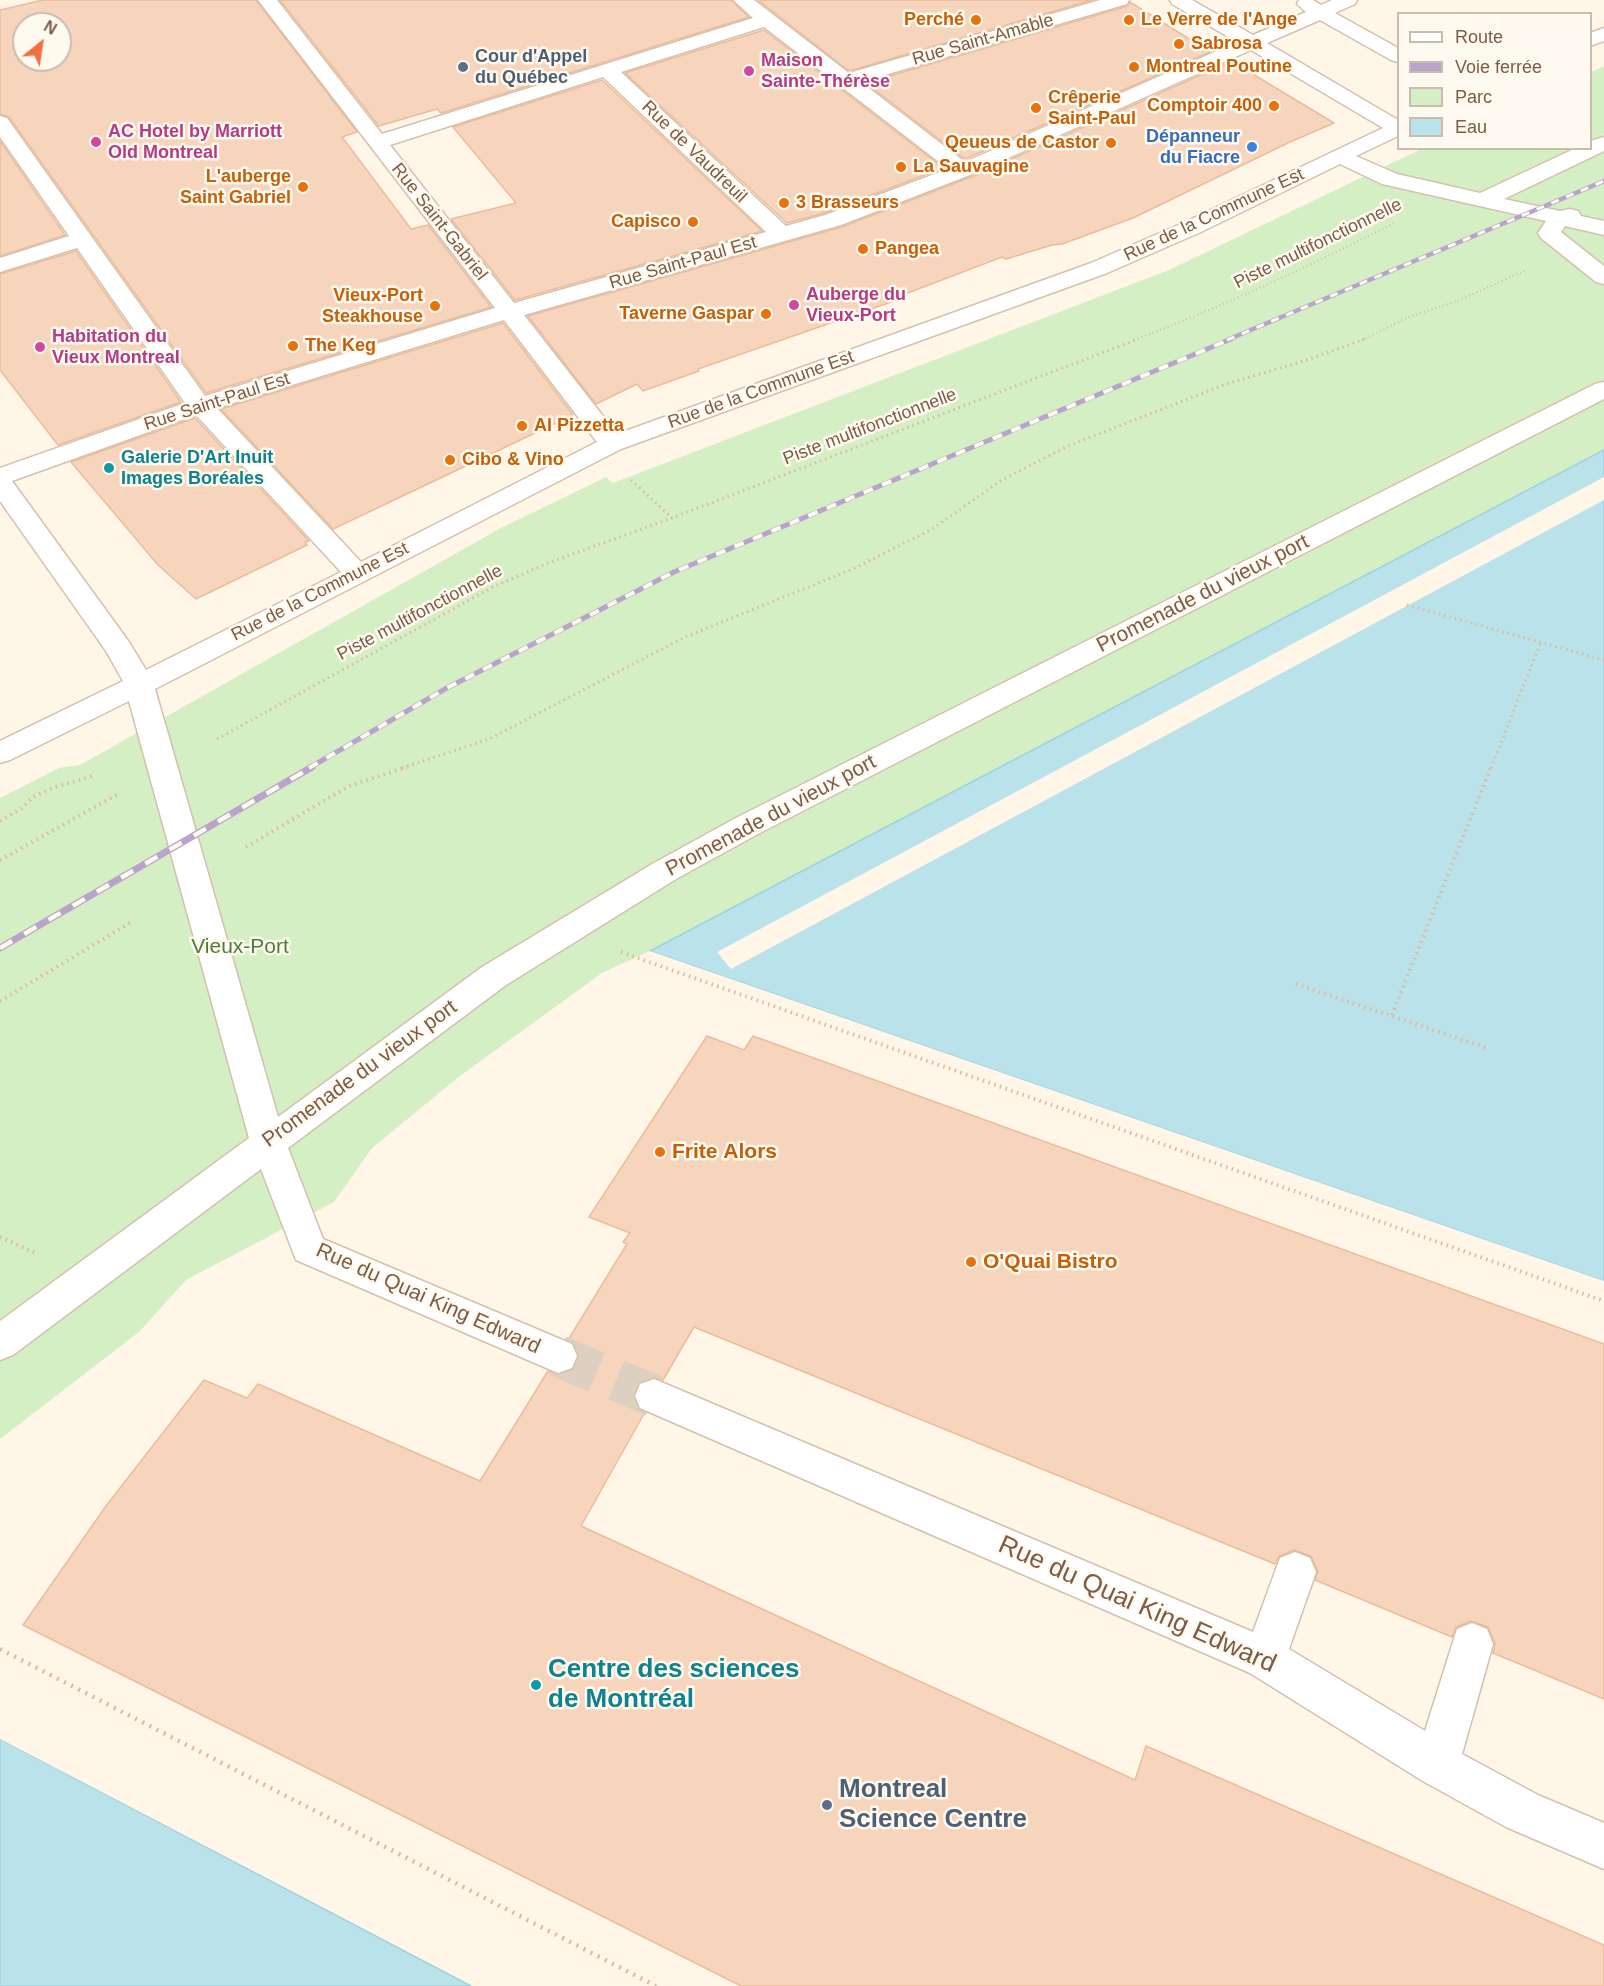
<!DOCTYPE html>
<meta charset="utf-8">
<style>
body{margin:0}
#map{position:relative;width:1604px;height:1986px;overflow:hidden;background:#fff6e8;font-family:Arial,sans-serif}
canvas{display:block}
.legend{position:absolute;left:1397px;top:12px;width:195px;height:138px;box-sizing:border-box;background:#fffaf0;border:2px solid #cbbbad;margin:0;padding:8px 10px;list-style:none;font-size:18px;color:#7c5c48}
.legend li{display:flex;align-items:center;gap:12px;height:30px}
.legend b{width:30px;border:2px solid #cbbbad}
.north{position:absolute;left:12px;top:12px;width:60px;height:60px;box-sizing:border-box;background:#fffaf0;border:2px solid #cbbbad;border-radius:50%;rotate:30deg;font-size:16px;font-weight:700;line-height:24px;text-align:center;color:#7c5c48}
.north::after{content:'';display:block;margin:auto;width:21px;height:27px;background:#f56e40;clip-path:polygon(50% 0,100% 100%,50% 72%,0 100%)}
</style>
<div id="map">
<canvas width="1604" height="1986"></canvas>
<ul class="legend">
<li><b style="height:8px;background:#fff"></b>Route</li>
<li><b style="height:8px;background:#baa3cb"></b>Voie ferrée</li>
<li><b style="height:16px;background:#d4efc4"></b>Parc</li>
<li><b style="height:16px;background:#b9e2eb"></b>Eau</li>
</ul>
<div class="north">N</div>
</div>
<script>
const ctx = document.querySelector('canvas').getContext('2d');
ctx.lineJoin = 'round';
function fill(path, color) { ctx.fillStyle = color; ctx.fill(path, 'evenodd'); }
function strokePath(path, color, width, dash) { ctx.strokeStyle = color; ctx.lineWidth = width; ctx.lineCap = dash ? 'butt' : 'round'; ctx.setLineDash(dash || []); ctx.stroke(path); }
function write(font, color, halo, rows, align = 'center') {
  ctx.font = font + ' Arial,sans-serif'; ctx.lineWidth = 5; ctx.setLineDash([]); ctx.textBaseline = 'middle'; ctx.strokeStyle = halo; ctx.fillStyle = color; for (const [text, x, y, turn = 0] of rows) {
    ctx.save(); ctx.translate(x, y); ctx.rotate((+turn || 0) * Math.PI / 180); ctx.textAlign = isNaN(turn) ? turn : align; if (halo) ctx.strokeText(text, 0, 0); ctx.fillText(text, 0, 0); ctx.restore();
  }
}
const green = new Path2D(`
 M 1604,66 L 1604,450 L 650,951 L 602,973 L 460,1076 L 372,1148 L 334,1202 L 186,1280 L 139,1332 L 0,1439 L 0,798 L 59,768 L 80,765 L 501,528 L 606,477 L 613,483 L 1169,270 L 1421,149 L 1590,148 L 1591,72 Z`);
const water = new Path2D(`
 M 1604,450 L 1604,1281 L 650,951 Z
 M 0,1739 L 471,1986 L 0,1986 Z`);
const pier = new Path2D(`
 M 1604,477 L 1604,500 L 731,969 L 717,952 Z
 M 650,951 L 1604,1281 L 1604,1284 L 649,954 L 648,953 Z
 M 0,1736 L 473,1983 L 474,1986 L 0,1739 Z`);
const building = new Path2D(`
 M 43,0 L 256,0 L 357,132 L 342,137 L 411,229 L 428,225 L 491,307 L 206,393 L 9,117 L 0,114 L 0,10 ZM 24,24 L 60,24 L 60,60 L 24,60 Z
 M 280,0 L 731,0 L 749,17 L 441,113 L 437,109 L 379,126 Z
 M 758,0 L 1092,0 L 849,71 Z
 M 1130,2 L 1210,52 L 965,159 L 866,83 L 1128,6 Z
 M 764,30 L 943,168 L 824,213 L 787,223 L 625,73 Z
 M 1228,63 L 1237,69 L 1241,67 L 1334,123 L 1290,142 L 1133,218 L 1062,244 L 1052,245 L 1006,259 L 1002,257 L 892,299 L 894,301 L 698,369 L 699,371 L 643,391 L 637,384 L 596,404 L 528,316 L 842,227 L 971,177 Z
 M 602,80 L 762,231 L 515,300 L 451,219 L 516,203 L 453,127 Z
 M 0,141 L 65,235 L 0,256 Z
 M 76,251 L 181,402 L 58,445 L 0,370 L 0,274 Z
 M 503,323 L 573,415 L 333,529 L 221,409 Z
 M 195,418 L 309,541 L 305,542 L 307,545 L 196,599 L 158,565 L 71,462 Z
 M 707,1036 L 744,1050 L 753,1036 L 1604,1344 L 1604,1699 L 1493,1653 L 1495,1643 L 1488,1627 L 1471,1621 L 1456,1627 L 1452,1637 L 1315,1580 L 1318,1571 L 1311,1556 L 1294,1550 L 1279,1556 L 1275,1564 L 694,1327 L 663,1380 L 653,1377 L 638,1383 L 633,1397 L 638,1409 L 645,1412 L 581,1526 L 1135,1780 L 1146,1746 L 1604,1945 L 1604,1986 L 741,1986 L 23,1625 L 106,1506 L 204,1380 L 247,1398 L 258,1384 L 480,1481 L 548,1371 L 559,1375 L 574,1369 L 579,1355 L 574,1343 L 568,1340 L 627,1244 L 623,1242 L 630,1233 L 589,1217 Z`);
const minorTunnel = new Path2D(`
 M 558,1356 L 654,1396`);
const pathFar3 = new Path2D(`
 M 1134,340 C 1224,306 1310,266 1396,222
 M 1362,340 L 1409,317 L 1460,300 L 1526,270`);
const pathFar2 = new Path2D(`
 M 631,480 L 672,518
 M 1407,605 L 1604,660
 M 217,739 L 493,587 L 548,563 L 672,518 L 1138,339
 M 402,768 L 489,739 L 685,637 L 853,569 L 932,529 L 1002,480 L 1068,446 L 1229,383 L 1304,361 L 1365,339
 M 1491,768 L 1541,642`);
const pathFar1 = new Path2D(`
 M 0,821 L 21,809 L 33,797 L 55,787 L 93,776
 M 246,847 L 349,786 L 407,767
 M 0,860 L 120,793
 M 621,952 L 1604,1301
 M 1296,984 L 1487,1048
 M 0,1001 L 130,923
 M 1392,1015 L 1491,767
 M 0,1237 L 38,1254`);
const path = new Path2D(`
 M 0,1649 L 656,1986`);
const minor = new Path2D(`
 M 258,0 L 277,0 L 382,134 L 753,18 L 733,0 L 754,0 L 849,73 L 1100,0 L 1129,0 L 1127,4 L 861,82 L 965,162 L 1237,42 L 1172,4 L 1170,0 L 1192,0 L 1253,35 L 1306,12 L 1297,4 L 1299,0 L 1313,0 L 1321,5 L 1332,0 L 1357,0 L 1355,4 L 1335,13 L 1398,48 L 1398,62 L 1391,60 L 1320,20 L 1267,43 L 1398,120 L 1398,136 L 1356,156 L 1397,174 L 1480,193 L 1576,148 L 1590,148 L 1590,141 L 1604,137 L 1604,151 L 1504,199 L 1560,211 L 1570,209 L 1578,211 L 1581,216 L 1604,221 L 1604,235 L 1565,226 L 1561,232 L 1604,266 L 1604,284 L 1596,282 L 1541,238 L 1538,233 L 1546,221 L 1382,184 L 1340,164 L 1201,232 L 1107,273 L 621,449 L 155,689 L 278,1117 L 482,967 L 654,863 L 734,819 L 1595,384 L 1604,382 L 1604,399 L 756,835 L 676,879 L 506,985 L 288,1148 L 323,1239 L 572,1344 L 577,1356 L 572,1368 L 558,1373 L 296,1260 L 261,1169 L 13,1355 L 0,1360 L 0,1321 L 249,1138 L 129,701 L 10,760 L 0,763 L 0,741 L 123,681 L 106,651 L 0,501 L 0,468 L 185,403 L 77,248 L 0,272 L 0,258 L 69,236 L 0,137 L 0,116 L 7,118 L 205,396 L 495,308 ZM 764,27 L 948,169 L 825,215 L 786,226 L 621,72 ZM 1251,50 L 1383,128 L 1185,222 L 1091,263 L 617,434 L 524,315 L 841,225 L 970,175 ZM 603,77 L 766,232 L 514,303 L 390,145 ZM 504,320 L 597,442 L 361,562 L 217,408 ZM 196,415 L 341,572 L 146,670 L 129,642 L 12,481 Z
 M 1604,28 L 1604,41 L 1590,46 L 1590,33 Z
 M 654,1379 L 1253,1632 L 1280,1558 L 1295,1552 L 1310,1558 L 1316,1572 L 1289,1649 L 1425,1731 L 1457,1629 L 1472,1623 L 1487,1629 L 1493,1644 L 1462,1754 L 1538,1795 L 1604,1823 L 1604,1869 L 1506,1827 L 1421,1780 L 1250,1673 L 640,1408 L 635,1396 L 640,1384 Z`);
const railFar2 = new Path2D(`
 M 1227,340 L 1604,181`);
const railFar1 = new Path2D(`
 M 309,768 L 445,689 L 674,572 L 1231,339`);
const rail = new Path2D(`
 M 0,948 L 312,767`);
const markers = [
 [976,20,6,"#e8710a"],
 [1129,20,6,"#e8710a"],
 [1179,44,6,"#e8710a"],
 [463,67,6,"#5c6f8a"],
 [1134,67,6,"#e8710a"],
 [749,71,6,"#d1479c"],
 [1274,106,6,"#e8710a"],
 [1036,108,6,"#e8710a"],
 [96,142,6,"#d1479c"],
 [1111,143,6,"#e8710a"],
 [1252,147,6,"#3f7fe0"],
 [901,167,6,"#e8710a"],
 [303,187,6,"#e8710a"],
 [784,203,6,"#e8710a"],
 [693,222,6,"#e8710a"],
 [863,249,6,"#e8710a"],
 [794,305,6,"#d1479c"],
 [435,306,6,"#e8710a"],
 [766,314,6,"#e8710a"],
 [293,346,6,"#e8710a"],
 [40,347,6,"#d1479c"],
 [522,426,6,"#e8710a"],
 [450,460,6,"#e8710a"],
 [109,468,6,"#0f9aa8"],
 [660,1152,6,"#e8710a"],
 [971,1262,6,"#e8710a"],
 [536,1685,6,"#0f9aa8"],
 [827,1805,6,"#5c6f8a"]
];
const farFoodnames = [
 ["Perché",964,20,"right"],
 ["Le Verre de l'Ange",1141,20],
 ["Sabrosa",1191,44],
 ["Montreal Poutine",1146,67],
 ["Crêperie",1048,98],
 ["Saint-Paul",1048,119],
 ["Comptoir 400",1262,106,"right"],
 ["Qeueus de Castor",1099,143,"right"],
 ["La Sauvagine",913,167],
 ["L'auberge",291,177,"right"],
 ["Saint Gabriel",291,198,"right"],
 ["3 Brasseurs",796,203],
 ["Capisco",681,222,"right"],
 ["Pangea",875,249],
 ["Vieux-Port",423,296,"right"],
 ["Steakhouse",423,317,"right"],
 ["Taverne Gaspar",754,314,"right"],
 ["The Keg",305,346],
 ["Al Pizzetta",534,426],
 ["Cibo & Vino",462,460]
];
const farStreetnames = [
 ["Rue Saint-Amable",983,40,-16],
 ["Rue de Vaudreuil",694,152,44],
 ["Rue de la Commune Est",1214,215,-25],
 ["Rue Saint-Gabriel",439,222,52],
 ["Piste multifonctionnelle",1318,244,-26],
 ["Rue Saint-Paul Est",683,263,-16],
 ["Rue de la Commune Est",761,390,-20],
 ["Rue Saint-Paul Est",217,402,-18],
 ["Piste multifonctionnelle",870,427,-21],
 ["Rue de la Commune Est",320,592,-27],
 ["Piste multifonctionnelle",420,613,-28]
];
const farServicenames = [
 ["Cour d'Appel",475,57],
 ["du Québec",475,78]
];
const farHotelnames = [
 ["Maison",761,61],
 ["Sainte-Thérèse",761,82],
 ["AC Hotel by Marriott",108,132],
 ["Old Montreal",108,153],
 ["Auberge du",806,295],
 ["Vieux-Port",806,316],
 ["Habitation du",52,337],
 ["Vieux Montreal",52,358]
];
const farShopnames = [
 ["Dépanneur",1240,137],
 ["du Fiacre",1240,158]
];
const farCulturenames = [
 ["Galerie D'Art Inuit",121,458],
 ["Images Boréales",121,479]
];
const streetNames = [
 ["Promenade du vieux port",1203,594,-27],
 ["Promenade du vieux port",771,816,-28],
 ["Promenade du vieux port",360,1074,-36],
 ["Rue du Quai King Edward",428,1299,24]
];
const parkNames = [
 ["Vieux-Port",240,947]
];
const foodNames = [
 ["Frite Alors",672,1152],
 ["O'Quai Bistro",983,1262]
];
const nearStreetnames = [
 ["Rue du Quai King Edward",1137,1605,24]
];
const nearCulturenames = [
 ["Centre des sciences",548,1670],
 ["de Montréal",548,1700]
];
const nearServicenames = [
 ["Montreal",839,1790],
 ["Science Centre",839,1820]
];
fill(green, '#d4efc4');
fill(water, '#b9e2eb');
strokePath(water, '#9ed2de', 1.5);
fill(pier, '#fff6e8');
fill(building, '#f7d5bc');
strokePath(building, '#ecbc9a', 1.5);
strokePath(minorTunnel, '#ded0c0', 42, [42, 21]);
strokePath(minor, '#d5c0ae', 3);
strokePath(pathFar3, '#ddb89e', 2, [1, 3]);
strokePath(pathFar2, '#ddb89e', 3, [1.5, 4]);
strokePath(pathFar1, '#ddb89e', 4, [1.5, 4.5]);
strokePath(path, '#ddb89e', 4.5, [2, 6]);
fill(minor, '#fff');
strokePath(railFar2, '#baa3cb', 4.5);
strokePath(railFar1, '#baa3cb', 5);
strokePath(rail, '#baa3cb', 7);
strokePath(railFar2, '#fffaf0', 3, [8]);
strokePath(railFar1, '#fffaf0', 4, [10]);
strokePath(rail, '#fffaf0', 4.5, [14]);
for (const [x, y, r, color] of markers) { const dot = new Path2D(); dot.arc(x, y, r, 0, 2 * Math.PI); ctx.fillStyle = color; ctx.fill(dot); strokePath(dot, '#fffaf0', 2); }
write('bold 18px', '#c56008', '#fffaf0', farFoodnames, 'left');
write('18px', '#7c5c48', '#fffaf0', farStreetnames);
write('bold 18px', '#4e5e75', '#fffaf0', farServicenames, 'left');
write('bold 18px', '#b23c85', '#fffaf0', farHotelnames, 'left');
write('bold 18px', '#366cbe', '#fffaf0', farShopnames, 'right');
write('bold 18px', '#0d838f', '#fffaf0', farCulturenames, 'left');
write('21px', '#7c5c48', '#fffaf0', streetNames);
write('21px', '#4c7d3c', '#fffaf0', parkNames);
write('bold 21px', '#c56008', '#fffaf0', foodNames, 'left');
write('26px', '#7c5c48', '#fffaf0', nearStreetnames);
write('bold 26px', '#0d838f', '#fffaf0', nearCulturenames, 'left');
write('bold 26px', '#4e5e75', '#fffaf0', nearServicenames, 'left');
</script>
